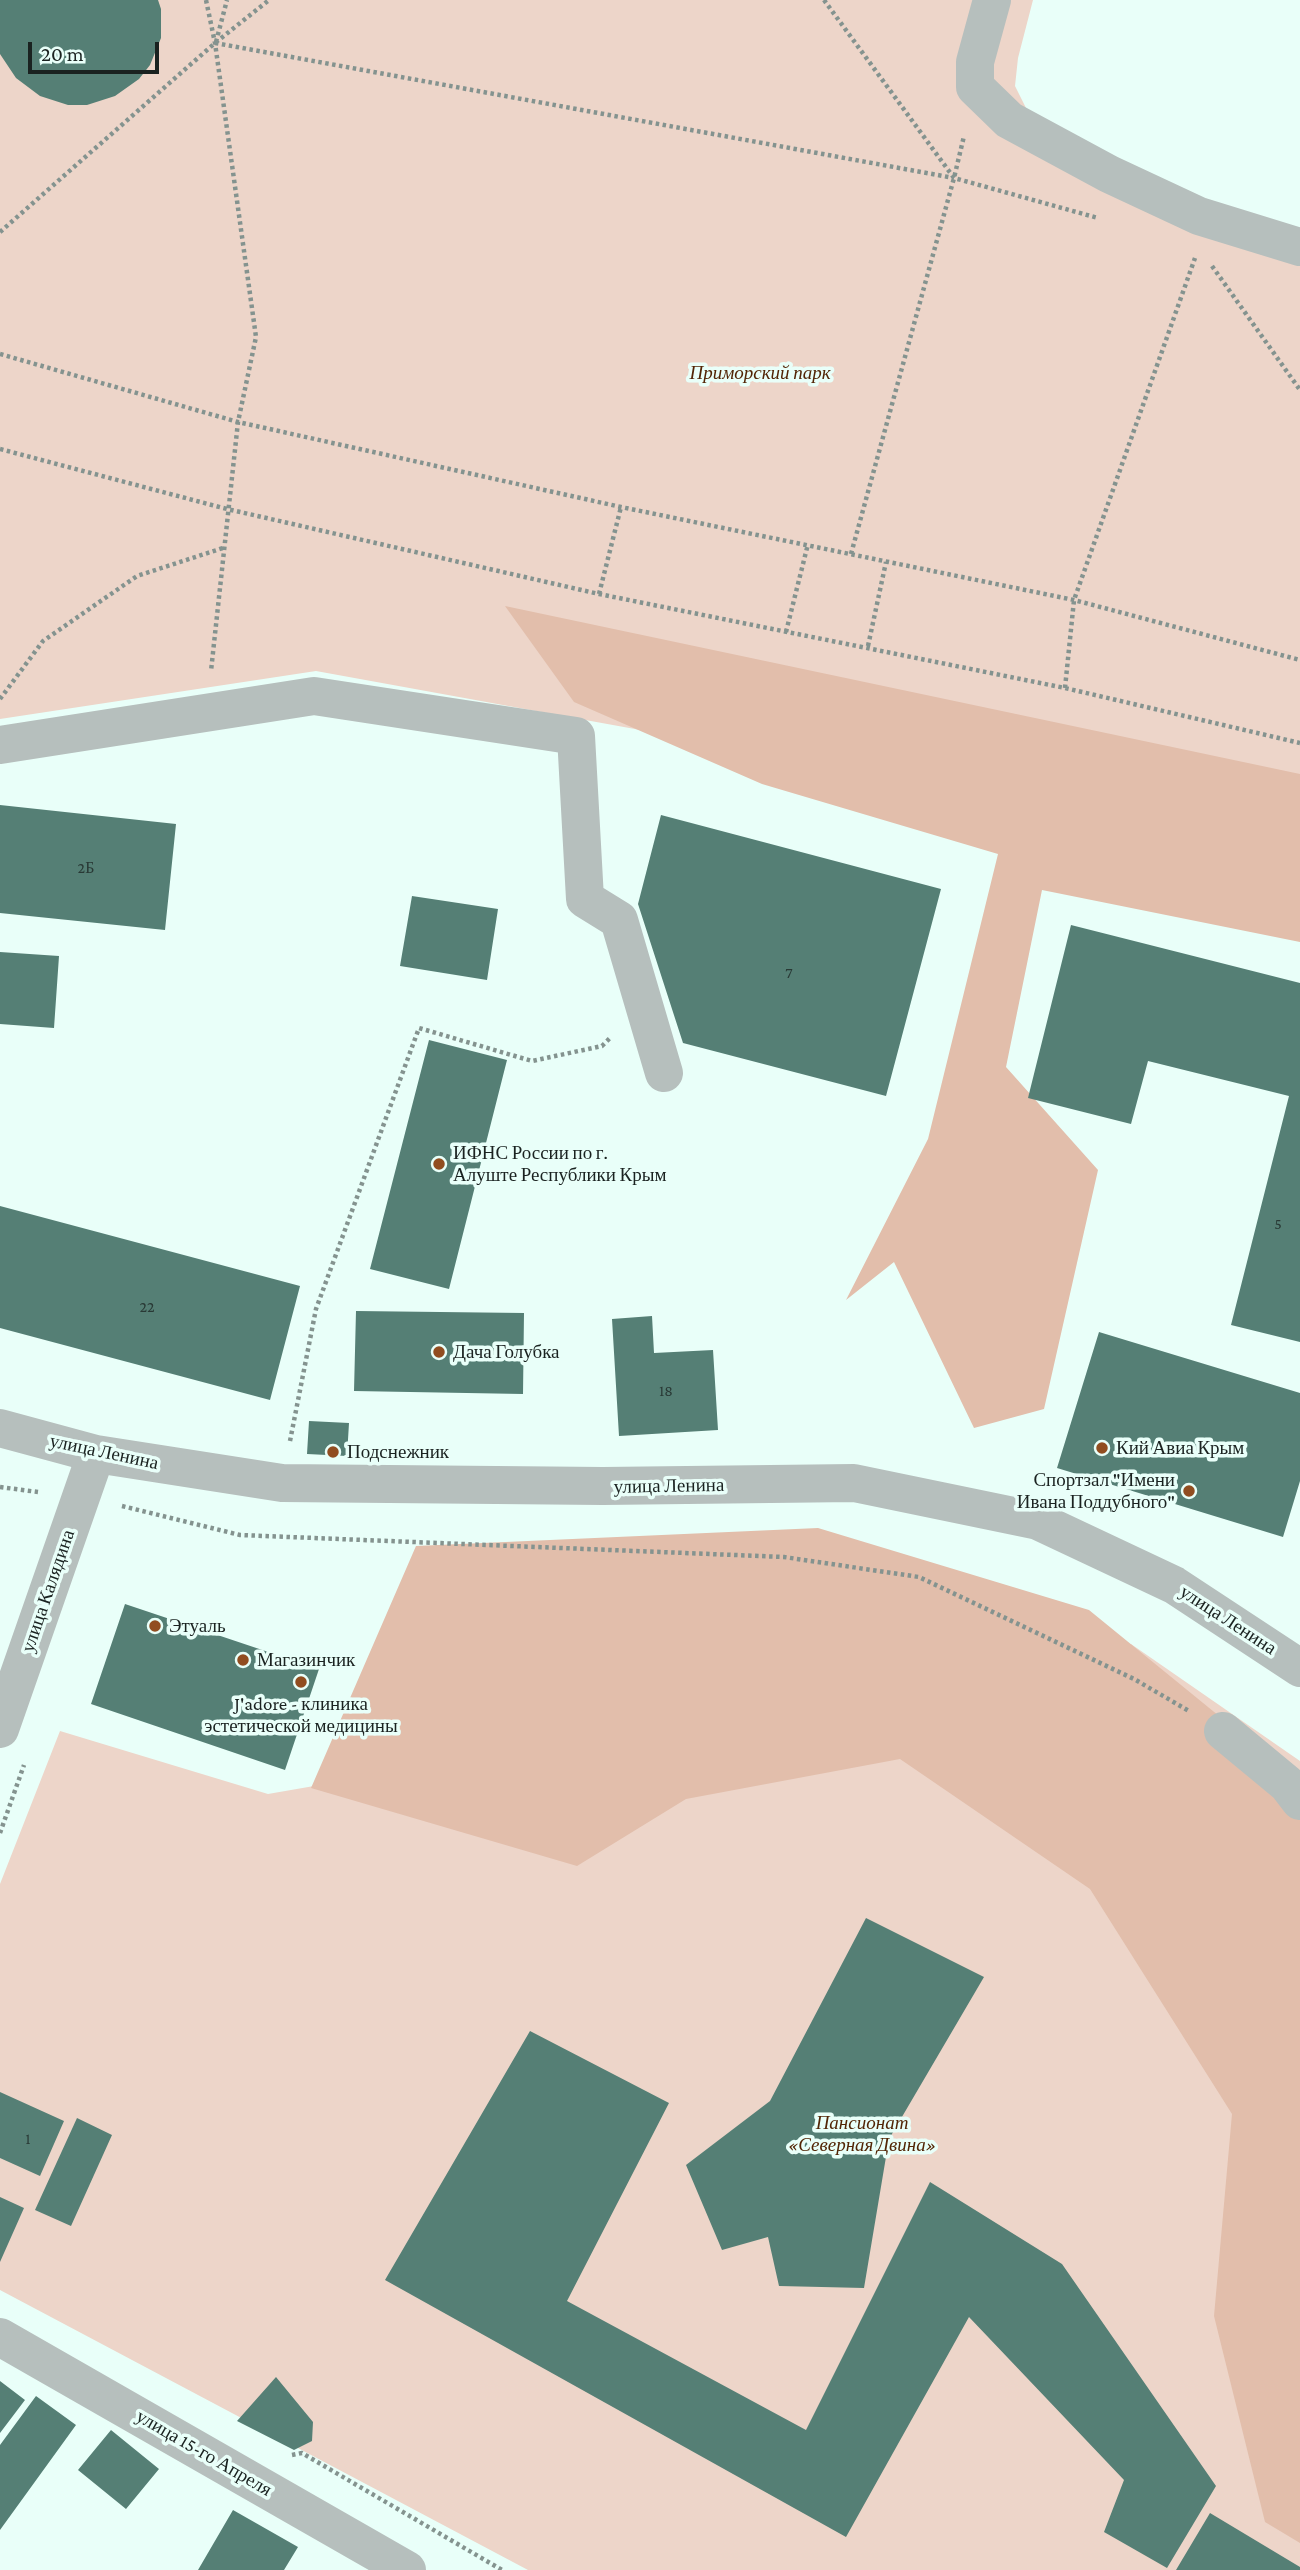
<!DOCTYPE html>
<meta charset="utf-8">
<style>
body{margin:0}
#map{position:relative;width:1300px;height:2570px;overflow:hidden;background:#e9fff9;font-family:"Crimson Pro",serif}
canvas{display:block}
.scale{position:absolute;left:28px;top:42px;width:131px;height:32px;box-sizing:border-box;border:4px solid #1a2220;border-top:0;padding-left:9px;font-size:21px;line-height:24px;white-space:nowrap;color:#1a2220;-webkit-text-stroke:5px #e9fff9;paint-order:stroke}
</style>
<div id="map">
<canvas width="1300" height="2570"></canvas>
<div class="scale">20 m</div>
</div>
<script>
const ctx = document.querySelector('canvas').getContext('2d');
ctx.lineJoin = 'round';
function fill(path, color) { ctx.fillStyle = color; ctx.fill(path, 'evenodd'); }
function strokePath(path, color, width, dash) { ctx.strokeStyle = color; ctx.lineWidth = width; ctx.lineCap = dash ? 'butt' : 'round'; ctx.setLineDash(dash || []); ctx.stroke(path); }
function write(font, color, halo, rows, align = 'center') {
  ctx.font = font + ' "Crimson Pro",serif'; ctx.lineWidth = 7; ctx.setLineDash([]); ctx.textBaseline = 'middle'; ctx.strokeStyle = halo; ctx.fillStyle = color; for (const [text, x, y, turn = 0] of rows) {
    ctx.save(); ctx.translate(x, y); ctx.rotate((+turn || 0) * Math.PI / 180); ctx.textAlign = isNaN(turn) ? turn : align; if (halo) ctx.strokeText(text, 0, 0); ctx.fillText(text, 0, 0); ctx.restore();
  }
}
const green = new Path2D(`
 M 0,0 L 1033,0 L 1018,58 L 1015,86 L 1027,110 L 1124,162 L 1213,204 L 1300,228 L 1300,850 L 316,671 L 0,719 Z
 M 1131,1644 L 1300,1761 L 1300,2570 L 528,2570 L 0,2290 L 0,1884 L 60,1731 L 268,1794 Z`);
const forest = new Path2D(`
 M 505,606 L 1300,774 L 1300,942 L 1042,890 L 1006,1067 L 1098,1170 L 1044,1409 L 974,1428 L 894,1262 L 846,1300 L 928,1139 L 998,854 L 762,784 L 574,702 Z
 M 818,1528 L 1089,1610 L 1300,1782 L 1300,2543 L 1265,2522 L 1214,2316 L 1232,2114 L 1090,1889 L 900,1759 L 686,1799 L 577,1866 L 311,1788 L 416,1546 Z`);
const building = new Path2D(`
 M 0,0 L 158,0 L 161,9 L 161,38 L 150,65 L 139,79 L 115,96 L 87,105 L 68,105 L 40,96 L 16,78 L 0,54 Z
 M 0,805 L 176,824 L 165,930 L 0,913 Z
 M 661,815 L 941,889 L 886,1096 L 683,1043 L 638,904 Z
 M 412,896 L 498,909 L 487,980 L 400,966 Z
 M 1071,925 L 1300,983 L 1300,1342 L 1231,1325 L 1289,1096 L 1148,1061 L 1131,1124 L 1028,1098 Z
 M 0,952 L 59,956 L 54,1028 L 0,1024 Z
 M 429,1040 L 507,1060 L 449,1289 L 370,1269 Z
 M 0,1206 L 300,1286 L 270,1400 L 0,1328 Z
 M 356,1311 L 524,1313 L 523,1394 L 354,1391 Z
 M 652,1316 L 654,1353 L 713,1350 L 718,1430 L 619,1436 L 612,1319 Z
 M 1099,1332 L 1300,1393 L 1300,1481 L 1283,1537 L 1057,1468 Z
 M 309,1421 L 349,1423 L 347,1456 L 307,1454 Z
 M 125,1604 L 319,1669 L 285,1770 L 91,1704 Z
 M 866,1918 L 984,1977 L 889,2139 L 864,2288 L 779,2286 L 768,2237 L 722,2250 L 686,2165 L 770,2101 Z
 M 530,2031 L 669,2103 L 567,2301 L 806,2430 L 930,2182 L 1062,2264 L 1216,2486 L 1167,2568 L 1104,2532 L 1124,2480 L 969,2317 L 846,2537 L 385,2280 Z
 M 0,2092 L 64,2121 L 40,2176 L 0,2158 Z
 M 77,2118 L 112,2135 L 71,2226 L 35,2210 Z
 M 0,2197 L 24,2208 L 0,2262 Z
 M 276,2377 L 313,2422 L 312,2441 L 294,2450 L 237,2421 Z
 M 0,2381 L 25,2400 L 0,2433 Z
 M 36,2396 L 76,2425 L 0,2530 L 0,2445 Z
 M 111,2430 L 159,2469 L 126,2509 L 78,2470 Z
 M 233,2510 L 298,2547 L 284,2570 L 198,2570 Z
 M 1210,2513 L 1300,2567 L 1300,2570 L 1176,2570 Z`);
const path = new Path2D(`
 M 206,0 L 215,43 L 256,337 L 238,422 L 211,671
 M 824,0 L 954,178 L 1098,218
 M 216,42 L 227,0
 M 215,43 L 954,178
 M 0,232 L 215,43 L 269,0
 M 1212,266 L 1300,390
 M 0,354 L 238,422 L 621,507 L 1074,600 L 1300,660
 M 0,449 L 227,509 L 599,594 L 1065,688 L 1300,743
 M 851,554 L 954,178 L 964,136
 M 599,594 L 621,507
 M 786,632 L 808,544
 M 868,646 L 886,562
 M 1065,688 L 1074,600 L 1195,258
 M 0,699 L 43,641 L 137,576 L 223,548
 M 290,1441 L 316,1309 L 419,1028 L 532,1061 L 602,1046 L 611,1037
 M 0,1487 L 38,1492
 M 122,1506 L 240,1535 L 784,1557 L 919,1577 L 1134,1679 L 1189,1711
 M 0,1833 L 24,1765
 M 292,2455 L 302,2453 L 502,2570`);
const minor = new Path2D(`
 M 992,0 L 975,62 L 975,87 L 1009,120 L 1109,174 L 1199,216 L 1300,247
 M 0,745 L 314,696 L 576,736 L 585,899 L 619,920 L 664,1073
 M 0,1428 L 96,1454 L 282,1483 L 603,1486 L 854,1483 L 1038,1521 L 1174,1585 L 1300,1668
 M 0,1729 L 96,1454
 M 1223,1731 L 1287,1784 L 1300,1801
 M 0,2337 L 407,2570`);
const markers = [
 [439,1164,7,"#914d20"],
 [439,1352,7,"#914d20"],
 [1102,1448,7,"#914d20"],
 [333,1452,7,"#914d20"],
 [1189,1491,7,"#914d20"],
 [155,1626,7,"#914d20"],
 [243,1660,7,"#914d20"],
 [301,1682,7,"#914d20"]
];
const numberNames = [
 ["2Б",86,868],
 ["7",789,973],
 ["5",1278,1224],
 ["22",147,1307],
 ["18",666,1391],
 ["1",28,2139]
];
const parkNames = [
 ["Приморский парк",760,373],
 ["Пансионат",862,2123],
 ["«Северная Двина»",862,2145]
];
const poiNames = [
 ["ИФНС России по г.",453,1153],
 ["Алуште Республики Крым",453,1175],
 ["Дача Голубка",453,1352],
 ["Кий Авиа Крым",1116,1448],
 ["Подснежник",347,1452],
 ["Спортзал \"Имени",1175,1480,"right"],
 ["Ивана Поддубного\"",1175,1502,"right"],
 ["Этуаль",169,1626],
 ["Магазинчик",257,1660],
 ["J'adore - клиника",301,1704,"center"],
 ["эстетической медицины",301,1726,"center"]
];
const streetNames = [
 ["улица Ленина",104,1452,12],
 ["улица Ленина",669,1486,-1],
 ["улица Калядина",48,1591,-71],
 ["улица Ленина",1228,1620,33],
 ["улица 15-го Апреля",204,2453,30]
];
fill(green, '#edd5c9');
fill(forest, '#e2beab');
fill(building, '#557f75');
strokePath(path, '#84938f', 4.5, [3.5, 3.5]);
strokePath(minor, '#b6bfbd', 38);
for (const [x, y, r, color] of markers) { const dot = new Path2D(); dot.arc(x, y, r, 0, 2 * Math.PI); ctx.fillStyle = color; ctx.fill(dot); strokePath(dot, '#e9fff9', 2.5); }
write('16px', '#293935', null, numberNames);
write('italic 19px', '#522505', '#e9fff9', parkNames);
write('19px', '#1a2220', '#e9fff9', poiNames, 'left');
write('19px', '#1a2220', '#e9fff9', streetNames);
</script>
